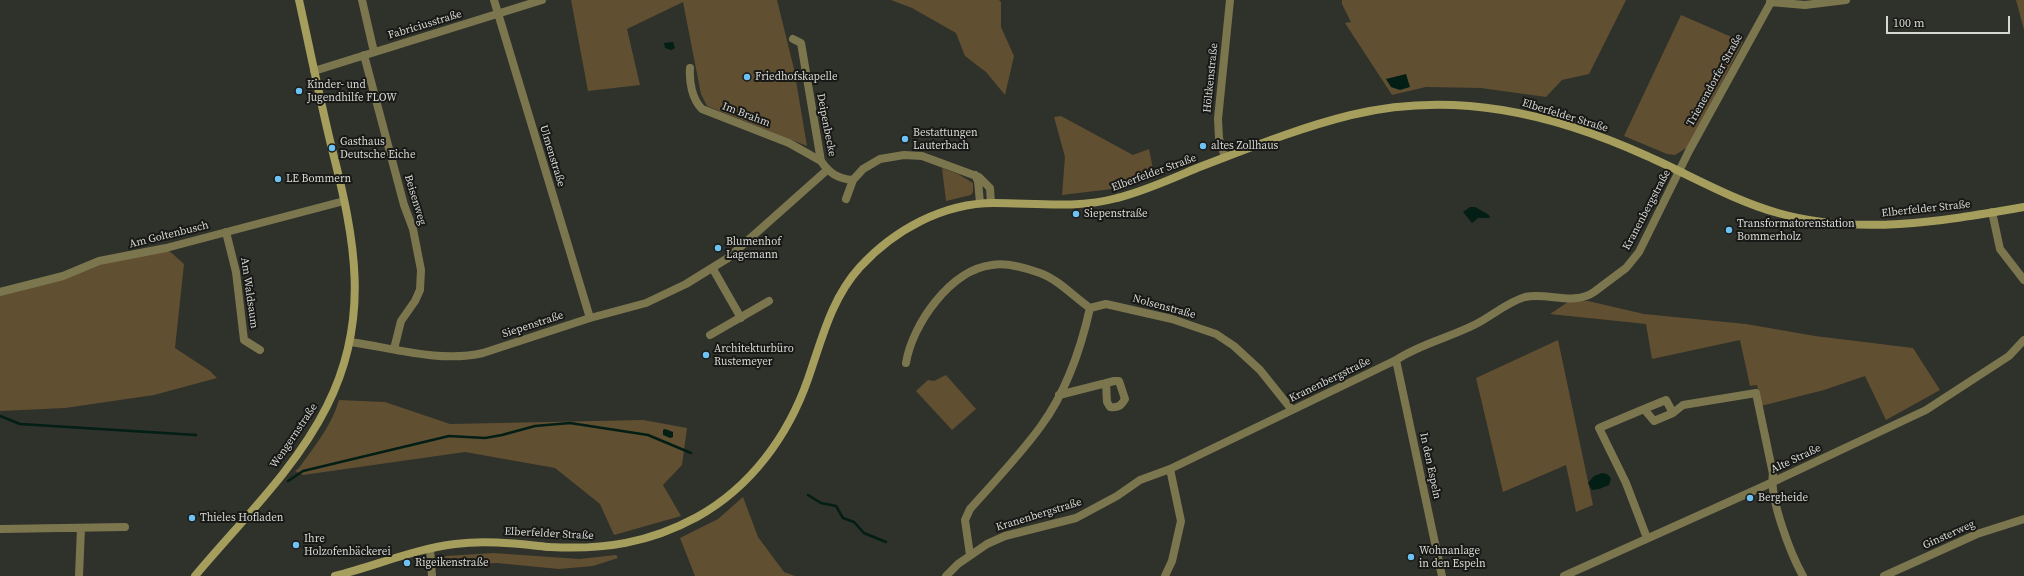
<!DOCTYPE html>
<meta charset="utf-8">
<style>
body{margin:0}
#map{position:relative;width:2024px;height:576px;overflow:hidden;background:#2f312b;font-family:"Source Serif 4",serif}
canvas{display:block}
.scale{position:absolute;left:1886px;top:16px;width:124px;height:18px;box-sizing:border-box;border:2px solid #d7d8d4;border-top:0;padding-left:5px;font-size:12px;line-height:14px;white-space:nowrap;color:#d7d8d4;-webkit-text-stroke:3px #181916;paint-order:stroke}
</style>
<div id="map">
<canvas width="2024" height="576"></canvas>
<div class="scale">100 m</div>
</div>
<script>
const ctx = document.querySelector('canvas').getContext('2d');
ctx.lineJoin = 'round';
function fill(path, color) { ctx.fillStyle = color; ctx.fill(path, 'evenodd'); }
function strokePath(path, color, width, dash) { ctx.strokeStyle = color; ctx.lineWidth = width; ctx.lineCap = dash ? 'butt' : 'round'; ctx.setLineDash(dash || []); ctx.stroke(path); }
function write(font, color, halo, rows, align = 'center') {
  ctx.font = font + ' "Source Serif 4",serif'; ctx.lineWidth = 4; ctx.setLineDash([]); ctx.textBaseline = 'middle'; ctx.strokeStyle = halo; ctx.fillStyle = color; for (const [text, x, y, turn = 0] of rows) {
    ctx.save(); ctx.translate(x, y); ctx.rotate((+turn || 0) * Math.PI / 180); ctx.textAlign = isNaN(turn) ? turn : align; if (halo) ctx.strokeText(text, 0, 0); ctx.fillText(text, 0, 0); ctx.restore();
  }
}
const green = new Path2D(`
 M 571,0 L 777,0 L 794,69 L 807,146 L 707,106 L 701,94 L 683,2 L 627,29 L 640,85 L 588,91 Z
 M 891,0 L 999,0 L 1001,2 L 1001,27 L 1014,56 L 1005,95 L 986,72 L 965,56 L 956,33 L 912,8 Z
 M 1342,0 L 1626,0 L 1589,74 L 1562,80 L 1546,97 L 1481,88 L 1426,87 L 1392,95 L 1345,23 L 1351,22 L 1342,4 Z
 M 2016,0 L 2024,0 L 2024,30 Z
 M 1681,15 L 1743,42 L 1688,147 L 1675,155 L 1667,154 L 1624,136 Z
 M 1061,116 L 1133,155 L 1149,149 L 1154,174 L 1120,188 L 1062,195 L 1065,157 L 1054,117 Z
 M 942,168 L 958,174 L 973,183 L 973,192 L 971,195 L 946,201 Z
 M 166,248 L 184,264 L 175,348 L 210,371 L 217,378 L 154,395 L 65,408 L 0,411 L 0,296 L 65,279 L 95,266 Z
 M 1571,300 L 1588,301 L 1644,314 L 1746,324 L 1815,336 L 1913,348 L 1940,390 L 1886,420 L 1865,376 L 1824,390 L 1761,406 L 1757,385 L 1750,386 L 1740,340 L 1652,359 L 1646,324 L 1550,314 Z
 M 1558,340 L 1593,505 L 1576,512 L 1566,465 L 1503,492 L 1476,378 Z
 M 946,375 L 976,409 L 952,430 L 916,391 L 928,380 L 934,381 Z
 M 339,400 L 385,402 L 450,424 L 643,420 L 687,428 L 682,465 L 663,485 L 681,516 L 614,535 L 600,504 L 555,468 L 465,452 L 303,475 L 295,471 L 299,468 C 314,447 332,425 339,400 Z
 M 743,497 L 758,537 L 784,572 L 795,576 L 695,576 L 680,538 L 718,519 Z
 M 493,553 L 579,559 L 616,555 L 618,558 L 593,566 L 559,569 L 497,563 L 438,566 L 439,561 L 446,556 Z`);
const water = new Path2D(`
 M 673,42 L 675,48 L 671,50 L 665,48 L 664,43 Z
 M 1406,74 L 1410,87 L 1400,90 L 1391,87 L 1386,79 Z
 M 1470,207 L 1475,207 L 1489,215 L 1490,218 L 1478,218 L 1472,223 L 1463,212 Z
 M 665,429 L 673,432 L 673,437 L 670,438 L 663,435 L 663,430 Z
 M 1602,473 L 1607,474 L 1611,478 L 1609,485 L 1599,489 L 1592,490 L 1588,483 L 1594,476 Z`);
const stream = new Path2D(`
 M 0,416 L 20,424 L 196,435
 M 288,481 L 303,471 L 449,436 L 485,438 L 502,435 L 535,426 L 570,423 L 648,435 L 691,453
 M 808,495 L 821,503 L 836,506 L 843,518 L 854,522 L 864,533 L 886,542`);
const minor = new Path2D(`
 M 362,0 L 374,52
 M 494,0 L 590,318
 M 1770,2 L 1805,5 L 1846,0
 M 793,39 L 801,43 L 821,161 C 829,173 838,179 853,180 L 863,169 L 880,159 L 904,155 L 922,156 L 979,177 L 990,188 L 991,203
 M 364,55 L 404,205 L 413,229 L 421,270 L 420,290 L 415,301 L 401,321 L 394,349
 M 690,68 C 689,82 692,99 702,109 L 789,143 L 821,161
 M 314,71 L 542,0
 M 1225,157 L 1219,138 L 1218,119 L 1230,0
 M 975,175 L 978,181 L 980,203
 M 846,199 L 853,180
 M 1992,212 L 2000,249 L 2024,280
 M 226,232 L 236,272 L 244,340 L 260,350
 M 713,269 L 741,318
 M 0,292 L 63,276 L 99,261 L 166,248 L 344,201
 M 1090,308 L 1106,304 L 1172,319 L 1216,334 L 1234,346 L 1260,370 L 1292,410
 M 710,335 L 769,301
 M 351,342 C 393,348 440,363 483,353 L 590,318 L 646,303 L 686,284 L 728,258 L 827,170
 M 1396,360 L 1442,576
 M 906,363 C 912,325 950,270 992,265 C 1007,262 1026,268 1040,273 C 1059,280 1074,297 1090,308
 M 1059,395 L 1114,381 L 1119,381 L 1125,399 C 1121,406 1118,408 1110,407 L 1107,402 L 1106,383
 M 1644,409 L 1666,400 L 1673,413
 M 0,529 L 125,527
 M 1647,538 L 1626,483 L 1599,428 L 1644,409 L 1654,421 L 1673,413 L 1683,405 L 1756,393 L 1773,474 C 1769,498 1791,555 1803,576
 M 430,549 L 432,576
 M 970,555 L 965,520 L 970,509 C 994,482 1020,455 1041,426 C 1066,392 1081,348 1090,308
 M 79,576 L 81,528
 M 946,576 L 958,564 L 987,544 L 1005,536 L 1076,518 L 1117,496 L 1140,480 L 1170,469 L 1396,360 C 1420,344 1448,338 1474,325 C 1491,317 1507,302 1525,297 C 1548,292 1574,306 1594,292 L 1626,268 L 1639,252 L 1689,151 L 1772,0
 M 1165,576 L 1172,561 L 1181,521 L 1170,469
 M 1564,576 L 1762,487 L 1926,410 L 2009,356 L 2024,340
 M 1884,576 L 1977,534 L 2024,519`);
const secondary = new Path2D(`
 M 195,576 C 240,522 295,470 327,406 C 371,319 355,239 332,149 C 320,100 310,50 299,0
 M 335,576 C 375,566 414,549 455,544 C 487,540 518,544 550,547 C 604,550 649,543 697,517 C 751,487 788,436 808,379 C 822,339 831,299 860,267 C 894,230 943,203 994,203 C 1034,203 1077,209 1117,198 C 1145,191 1171,179 1197,168 C 1247,149 1298,128 1351,115 C 1454,90 1552,113 1647,156 C 1690,175 1732,200 1778,213 C 1859,236 1943,221 2024,207`);
const markers = [
 [747,77,4,"#6ec2f3"],
 [299,91,4,"#6ec2f3"],
 [905,139,4,"#6ec2f3"],
 [1203,146,4,"#6ec2f3"],
 [332,148,4,"#6ec2f3"],
 [278,179,4,"#6ec2f3"],
 [1076,214,4,"#6ec2f3"],
 [1729,230,4,"#6ec2f3"],
 [718,248,4,"#6ec2f3"],
 [706,355,4,"#6ec2f3"],
 [1750,498,4,"#6ec2f3"],
 [192,518,4,"#6ec2f3"],
 [296,545,4,"#6ec2f3"],
 [1411,557,4,"#6ec2f3"],
 [407,563,4,"#6ec2f3"]
];
const streetNames = [
 ["Fabriciusstraße",425,25,-17],
 ["Höltkenstraße",1211,78,-84],
 ["Trienendorfer Straße",1715,80,-61],
 ["Im Brahm",746,115,21],
 ["Elberfelder Straße",1565,116,17],
 ["Deipenbecke",826,125,79],
 ["Ulmenstraße",552,156,73],
 ["Elberfelder Straße",1154,173,-20],
 ["Beisenweg",415,200,73],
 ["Elberfelder Straße",1926,209,-6],
 ["Kranenbergstraße",1647,210,-62],
 ["Am Goltenbusch",169,235,-14],
 ["Am Waldsaum",249,293,82],
 ["Nolsenstraße",1164,307,15],
 ["Siepenstraße",533,325,-18],
 ["Kranenbergstraße",1330,380,-26],
 ["Wengernstraße",294,436,-56],
 ["Alte Straße",1796,459,-25],
 ["In den Espeln",1430,466,78],
 ["Kranenbergstraße",1039,515,-17],
 ["Elberfelder Straße",549,534,3],
 ["Ginsterweg",1949,535,-24]
];
const poiNames = [
 ["Friedhofskapelle",755,77],
 ["Kinder- und",307,85],
 ["Jugendhilfe FLOW",307,98],
 ["Bestattungen",913,133],
 ["Lauterbach",913,146],
 ["Gasthaus",340,142],
 ["Deutsche Eiche",340,155],
 ["altes Zollhaus",1211,146],
 ["LE Bommern",286,179],
 ["Siepenstraße",1084,214],
 ["Transformatorenstation",1737,224],
 ["Bommerholz",1737,237],
 ["Blumenhof",726,242],
 ["Lagemann",726,255],
 ["Architekturbüro",714,349],
 ["Rustemeyer",714,362],
 ["Bergheide",1758,498],
 ["Thieles Hofladen",200,518],
 ["Ihre",304,539],
 ["Holzofenbäckerei",304,552],
 ["Wohnanlage",1419,551],
 ["in den Espeln",1419,564],
 ["Rigeikenstraße",415,563]
];
fill(green, '#614f31');
fill(water, '#021e15');
strokePath(stream, '#021e15', 2.5);
strokePath(minor, '#7c764f', 8);
strokePath(secondary, '#a69e5d', 8);
for (const [x, y, r, color] of markers) { const dot = new Path2D(); dot.arc(x, y, r, 0, 2 * Math.PI); ctx.fillStyle = color; ctx.fill(dot); strokePath(dot, '#181916', 1.5); }
write('11px', '#d7d8d4', '#181916', streetNames);
write('11px', '#d7d8d4', '#181916', poiNames, 'left');
</script>
